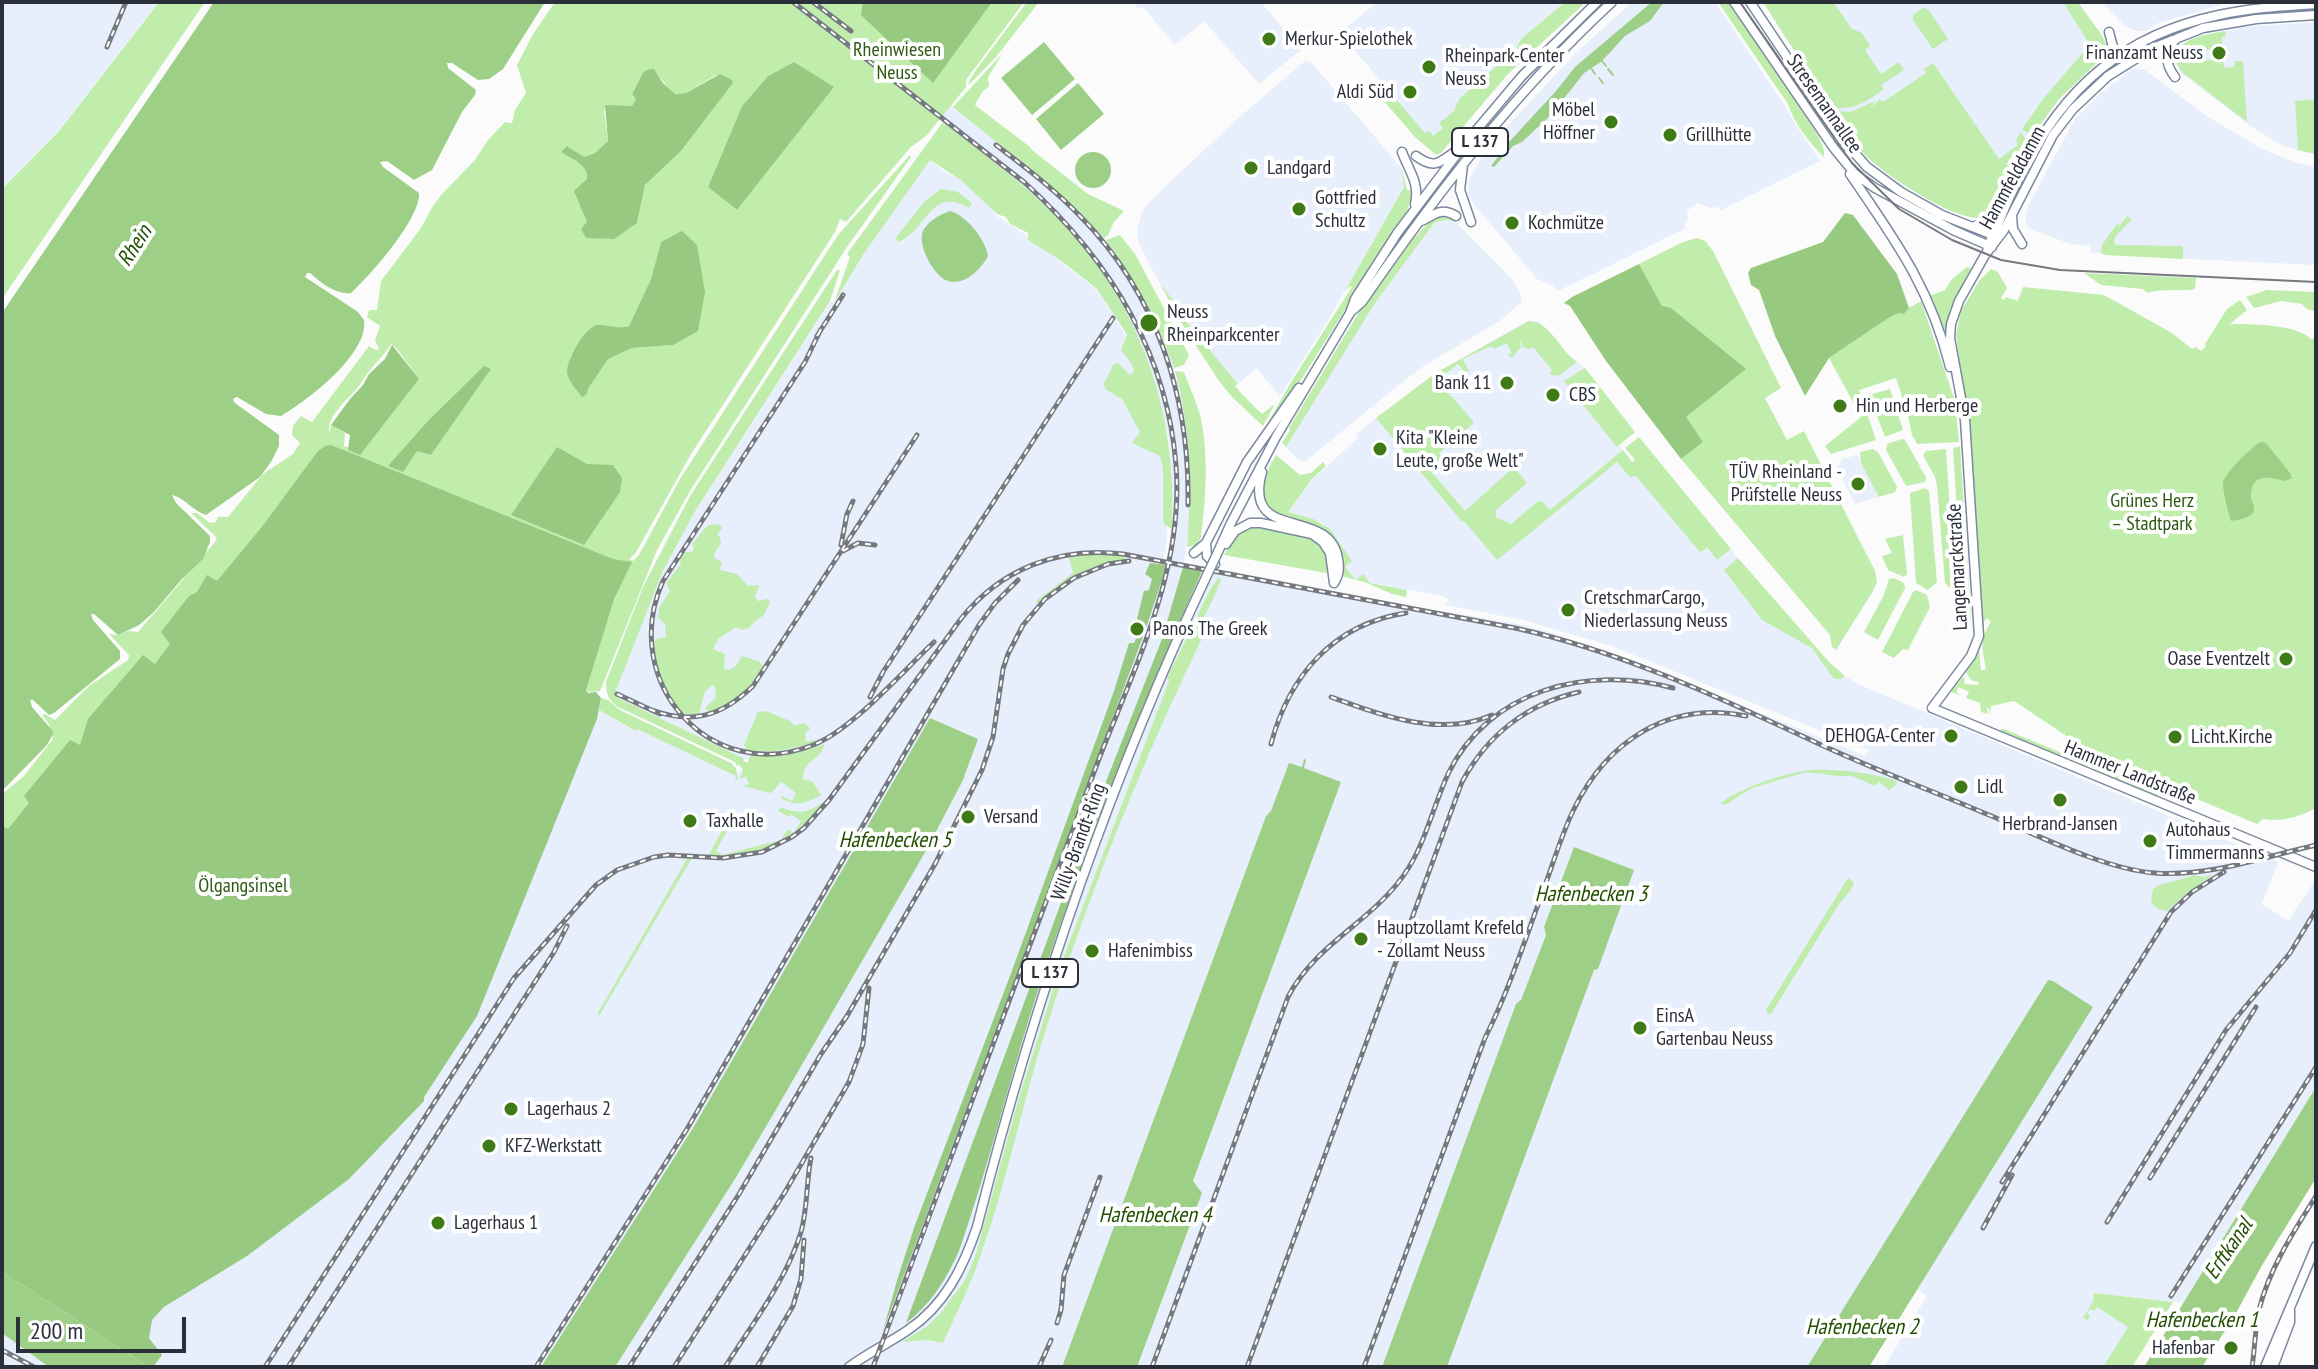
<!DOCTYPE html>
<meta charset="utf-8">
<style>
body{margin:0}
#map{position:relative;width:2318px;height:1369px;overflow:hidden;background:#fbfbfb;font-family:"PT Sans Narrow",sans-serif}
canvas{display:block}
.frame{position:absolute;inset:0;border:4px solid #2a2f39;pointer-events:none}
.scale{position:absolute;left:16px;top:1317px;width:170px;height:36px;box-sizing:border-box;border:4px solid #2a2f39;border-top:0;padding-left:10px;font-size:24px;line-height:28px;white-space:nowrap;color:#2a2f39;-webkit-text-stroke:6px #fff;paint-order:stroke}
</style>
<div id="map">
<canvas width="2318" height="1369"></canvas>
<div class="frame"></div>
<div class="scale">200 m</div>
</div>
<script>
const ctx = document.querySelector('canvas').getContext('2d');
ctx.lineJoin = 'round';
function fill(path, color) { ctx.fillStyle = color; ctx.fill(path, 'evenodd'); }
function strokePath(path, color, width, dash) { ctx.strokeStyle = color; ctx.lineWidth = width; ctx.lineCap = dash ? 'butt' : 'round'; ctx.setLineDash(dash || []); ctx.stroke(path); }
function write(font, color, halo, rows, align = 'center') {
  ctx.font = font + ' "PT Sans Narrow",sans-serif'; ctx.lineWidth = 8; ctx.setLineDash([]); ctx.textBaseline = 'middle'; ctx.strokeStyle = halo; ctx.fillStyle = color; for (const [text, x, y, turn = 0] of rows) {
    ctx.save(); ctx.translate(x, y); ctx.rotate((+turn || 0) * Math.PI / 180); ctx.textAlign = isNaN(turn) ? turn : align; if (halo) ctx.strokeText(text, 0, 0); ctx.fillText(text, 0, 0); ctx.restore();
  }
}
const built = new Path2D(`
 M 2,2 L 158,2 L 59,130 L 2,188 Z
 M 818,2 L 960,112 L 1057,191 L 1096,228 L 1126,269 L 1148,306 L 1168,351 L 1181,393 L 1186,418 L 1191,472 L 1191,506 L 1184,563 L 1372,600 L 1523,625 L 1551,633 L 1637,662 L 1865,756 L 1869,750 L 1609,645 L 1523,620 L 1445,605 L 1449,600 L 1443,596 L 1356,580 L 1345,567 L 1352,561 L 1344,551 L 1342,544 L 1322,523 L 1288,512 L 1313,479 L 1358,438 L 1356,434 L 1376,418 L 1462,522 L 1464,521 L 1497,560 L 1537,502 L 1511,524 L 1503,521 L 1494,514 L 1495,510 L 1526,483 L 1514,468 L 1466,512 L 1431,471 L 1437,461 L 1439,453 L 1473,424 L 1473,422 L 1433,375 L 1524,323 L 1529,321 L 1540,322 L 1569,356 L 1585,368 L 1635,432 L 1619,445 L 1631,460 L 1626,464 L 1717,560 L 1731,549 L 1738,558 L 1724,570 L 1762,620 L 1813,648 L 1827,668 L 1841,679 L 1844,675 L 1858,684 L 2278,862 L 2262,904 L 2288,921 L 2316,879 L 2316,1087 L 2183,1303 L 2094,1293 L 2094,1302 L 2133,1320 L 2103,1367 L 1884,1367 L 1927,1296 L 1917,1289 L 2093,1007 L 2053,981 L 2048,980 L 1807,1367 L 1447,1367 L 1594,970 L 1598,969 L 1634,870 L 1574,847 L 1544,927 L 1546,934 L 1521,1001 L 1516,1005 L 1382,1367 L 1137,1367 L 1202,1194 L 1193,1182 L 1341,782 L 1304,768 L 1304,760 L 1302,767 L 1289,764 L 1271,811 L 1266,816 L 1062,1367 L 615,1367 L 735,1179 L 774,1113 L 927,849 L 963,780 L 971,761 L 930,718 L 693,1128 L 541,1367 L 153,1367 L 162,1355 L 149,1338 L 148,1333 L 151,1321 L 164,1307 L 247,1256 L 424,1097 L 538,863 L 597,720 L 599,710 L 635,731 L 637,729 L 736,776 L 749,761 L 618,698 L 615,693 L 663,571 L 693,515 L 830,302 L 835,302 L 863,255 L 930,160 L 943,171 L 962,181 L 980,196 L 998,217 L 1029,237 L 1098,291 L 1122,329 L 1141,364 L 1156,405 L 1166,483 L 1167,540 L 1163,559 L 1168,560 L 1173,506 L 1169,440 L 1153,376 L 1137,334 L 1118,298 L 1077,240 L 1055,215 L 1006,172 L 852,51 Z
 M 1133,2 L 1261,2 L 1301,50 L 1259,84 L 1204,21 L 1175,45 L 1143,7 L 1139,9 Z
 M 1377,2 L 1565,2 L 1522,38 L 1516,50 L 1459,99 L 1454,111 L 1440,123 L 1443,128 L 1433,137 L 1426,134 L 1340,33 Z
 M 1632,2 L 1715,2 L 1785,106 L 1794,122 L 1820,161 L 1721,210 L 1719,207 L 1711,208 L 1697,203 L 1687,211 L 1688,219 L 1684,224 L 1686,227 L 1682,230 L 1558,291 L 1552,285 L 1537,279 L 1472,202 L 1468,194 L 1469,180 L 1483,155 L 1510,123 L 1576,53 Z
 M 1763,2 L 2078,2 L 2107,46 L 2103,56 L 2068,89 L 2046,116 L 2010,173 L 1989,212 L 1984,216 L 1974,218 L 1945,207 L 1905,186 L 1886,173 L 1867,156 L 1826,101 Z
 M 2101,2 L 2220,2 L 2221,5 L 2158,23 L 2145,31 L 2137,31 L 2126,27 Z
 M 2316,22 L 2316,155 L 2283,146 L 2256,130 L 2181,73 L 2174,61 L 2176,51 L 2180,45 L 2200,36 L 2245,27 Z
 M 1305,61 L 1312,63 L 1402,169 L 1404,187 L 1329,319 L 1280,396 L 1256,368 L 1238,384 L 1180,313 L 1182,311 L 1160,284 L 1139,244 L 1137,231 L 1142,211 L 1158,193 L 1243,114 Z
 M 2134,68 L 2145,70 L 2205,115 L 2264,150 L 2294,162 L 2316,167 L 2316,265 L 2105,255 L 2101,253 L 2091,253 L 2090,246 L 2070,244 L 2028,228 L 2025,217 L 2030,202 L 2075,119 L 2102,92 Z
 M 1445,220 L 1454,221 L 1510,277 L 1518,289 L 1522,299 L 1521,302 L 1501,320 L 1425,365 L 1396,387 L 1306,461 L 1299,460 L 1286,447 L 1343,353 L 1375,303 L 1435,222 Z
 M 1857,455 L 1879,497 L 1855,504 L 1837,469 L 1842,459 Z
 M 2,1333 L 5,1335 L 49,1367 L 2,1367 Z`);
const green = new Path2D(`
 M 159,2 L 205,2 L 2,299 L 2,189 L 59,131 Z
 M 555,2 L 1024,2 L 966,80 L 966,87 L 926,136 L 911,147 L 846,222 L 840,219 L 835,232 L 691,454 L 635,554 L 629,559 L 633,561 L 639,555 L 680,479 L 838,235 L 910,155 L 911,157 L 847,247 L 690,491 L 657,550 L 600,691 L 588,692 L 586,688 L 2,1276 L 2,794 L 24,776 L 53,739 L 49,724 L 42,715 L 45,714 L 55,720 L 89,686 L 128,660 L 129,655 L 109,634 L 117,635 L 128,631 L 138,632 L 215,542 L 217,538 L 191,513 L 197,513 L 210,523 L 216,522 L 218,517 L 228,517 L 263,474 L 293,454 L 300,443 L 292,435 L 293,426 L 301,416 L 312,422 L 369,346 L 376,350 L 379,349 L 375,340 L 380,326 L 367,317 L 369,310 L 377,310 L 381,281 L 421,228 L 433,206 L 442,194 L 475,160 L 488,140 L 505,122 L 512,123 L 515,110 L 526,93 L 517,65 L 533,34 ZM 794,62 L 833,88 L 737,210 L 708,187 L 742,106 L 768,76 ZM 649,69 C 660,74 665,85 674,94 L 686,93 L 716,75 L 733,83 L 681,151 L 645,185 L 637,223 L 587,179 C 588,166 575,155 567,146 L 584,157 L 595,153 L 608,141 L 604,110 C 616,104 621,109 632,106 L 636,99 L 632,93 L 643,72 ZM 661,242 L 673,345 L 632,348 L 607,359 L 588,388 L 611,328 L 620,329 L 629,326 L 651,279 ZM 391,344 L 397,349 L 419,379 L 362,452 L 344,446 L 345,433 L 331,425 L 329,434 C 327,414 348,400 359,386 C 363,380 366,374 371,369 C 378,360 385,354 391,344 ZM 491,369 L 431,455 L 417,451 ZM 557,448 L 587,464 L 514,513 Z
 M 1027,2 L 1039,2 L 996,57 L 969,85 L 969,81 L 976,70 Z
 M 1565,2 L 1586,2 L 1508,74 L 1441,153 L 1436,155 L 1415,137 L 1377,93 L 1385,86 L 1425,133 L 1429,131 L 1433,136 L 1443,128 L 1439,123 L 1454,111 L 1459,99 L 1515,50 L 1522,38 Z
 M 1718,2 L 1730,2 L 1796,99 C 1803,117 1827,141 1824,157 C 1810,143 1794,124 1788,104 Z
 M 1763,2 L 1833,2 L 1852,29 L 1862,33 L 1870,46 L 1865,50 L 1881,74 L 1899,62 L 1904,70 L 1881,85 L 1884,89 C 1864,103 1856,110 1831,108 Z
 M 2063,2 L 2078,2 C 2087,17 2102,31 2107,47 L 2088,46 L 2087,40 Z
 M 1923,8 L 1928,9 L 1948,39 L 1933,49 L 1913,20 L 1913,15 Z
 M 2225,31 L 2226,36 L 2222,37 L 2223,49 L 2189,51 L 2189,61 L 2223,60 L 2224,68 L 2234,67 L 2235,61 L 2243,61 L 2247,122 L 2182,72 L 2175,61 C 2177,37 2205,35 2225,31 Z
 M 2087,48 L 2106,50 L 2103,57 L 2059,99 L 2033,135 L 2030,135 L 2022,129 L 2043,99 Z
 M 1003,53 L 988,77 L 989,86 L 982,92 L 975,105 L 1030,147 L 1032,150 L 1088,194 L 1124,211 L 1114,222 L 1108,235 L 1104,238 L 1057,191 L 953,107 Z
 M 1933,63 L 1999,159 L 2018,145 L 2016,140 L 2021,132 L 2026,140 L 2024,143 L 2026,147 C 2020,157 1989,213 1985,216 C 1963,228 1883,173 1866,156 C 1854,143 1844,127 1834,111 L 1850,112 L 1875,101 L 1870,108 L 1880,99 L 1883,102 L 1926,73 L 1924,69 Z
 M 2316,99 L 2316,154 L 2298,150 L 2295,101 Z
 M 943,122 C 981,152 1021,181 1056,216 C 1140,303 1178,410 1172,529 L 1164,524 L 1163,517 L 1163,468 L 1160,456 L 1132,443 L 1140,432 L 1122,399 L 1105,389 L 1104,383 L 1114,364 L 1118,363 L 1130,375 L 1134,372 L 1132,364 L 1121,350 L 1127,335 L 1124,330 L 1097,289 L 1060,260 L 1028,240 L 1028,233 L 1010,224 L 1006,217 L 997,214 L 962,181 L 930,160 L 863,255 L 834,303 L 850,257 L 847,254 Z
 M 1402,169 L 1407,190 L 1414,191 L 1414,197 L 1411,198 L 1407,211 L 1301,380 L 1265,428 L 1291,382 L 1352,287 L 1350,286 L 1345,291 L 1404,187 Z
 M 941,189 L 958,192 L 972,203 L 969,208 C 930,185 927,231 898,242 L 896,239 L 897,236 L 925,201 Z
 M 1436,215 L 1451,218 L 1454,221 L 1445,220 L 1435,222 L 1375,303 L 1286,447 L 1282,443 L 1290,430 L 1289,428 L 1365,302 L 1414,238 Z
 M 2127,216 L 2132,219 L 2115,237 L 2114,242 L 2116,245 L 2183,246 L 2183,259 L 2105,255 L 2101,253 L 2102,245 L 2117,224 L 2120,225 Z
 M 1120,235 L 1135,254 L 1189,355 L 1184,365 L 1174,368 C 1158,322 1135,280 1106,240 Z
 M 1697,238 L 1705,241 L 1713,251 L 1781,388 L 1765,398 L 1787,440 L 1804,431 L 1875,571 L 1877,582 L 1873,591 L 1836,650 L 1832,647 L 1830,635 L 1681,459 L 1703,442 L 1686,418 L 1662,306 L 1639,264 L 1683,242 Z
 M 1967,267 L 1971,268 L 1950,309 L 1946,330 L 1944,332 L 1929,296 L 1945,290 L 1952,279 Z
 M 1991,269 L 1998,272 L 2007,288 L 2001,298 L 2004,300 L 2006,297 L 2018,301 L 2023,287 L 2104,295 L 2172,333 L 2192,349 L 2196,347 L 2201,351 L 2206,346 L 2205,344 L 2227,309 L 2240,300 L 2247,310 L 2230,324 C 2250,324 2296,324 2311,339 L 2316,339 L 2316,808 C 2298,817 2283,822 2263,819 L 2257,824 L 2074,748 L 2074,741 L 2014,701 L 1991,706 L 1990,715 L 1989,708 L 1987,708 L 1988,714 L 1981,712 L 1980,703 L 1966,698 L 1969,692 L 1959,687 L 1956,692 L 1960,695 L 1951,692 L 1963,677 L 1965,679 L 1964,684 L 1979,685 L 1978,682 L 1971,680 L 1966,672 L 1979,650 L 1981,670 L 1986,670 C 1983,649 1978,641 1991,622 L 1987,618 L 1982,624 L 1968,421 L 1956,335 L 1961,311 L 1979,281 Z
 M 837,270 L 840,270 L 830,301 L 694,513 L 663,571 L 615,693 L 618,698 L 745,759 L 743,761 L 748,763 L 750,755 C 776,757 799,754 823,744 L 824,746 C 818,763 804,758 803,779 L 813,782 L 821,795 C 807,804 796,806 782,799 L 781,796 L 792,801 L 796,793 L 781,782 L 771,793 L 743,786 L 749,784 L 746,777 L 740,779 L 743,770 L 739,765 L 737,766 L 735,762 L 618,707 C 608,700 606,693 606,682 L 643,587 L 690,496 Z
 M 2084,273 L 2196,278 L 2195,289 C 2179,292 2160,288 2147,293 L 2143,289 L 2101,285 Z
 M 1160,284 L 1182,311 L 1180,314 L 1238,384 L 1235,386 C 1244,397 1253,405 1262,414 L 1275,404 L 1263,426 L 1232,397 L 1219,381 L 1185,329 Z
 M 2267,290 L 2315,292 L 2315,311 L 2307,309 L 2302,304 L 2281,301 L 2254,308 L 2246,297 Z
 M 1921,301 L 1955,401 L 1959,442 L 1917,444 L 1912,435 L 1906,407 L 1907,406 L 1905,406 L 1896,378 L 1859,390 L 1876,440 L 1831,454 L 1825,446 L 1861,417 L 1829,358 L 1890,317 L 1898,313 L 1904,314 L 1909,308 Z
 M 1529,321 C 1552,323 1559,350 1577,362 L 1558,376 L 1552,375 L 1550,373 L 1552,370 L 1533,347 L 1529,349 L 1523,347 L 1519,337 L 1521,347 L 1512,358 L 1508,355 L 1512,353 L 1507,343 L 1494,349 L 1491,346 L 1463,359 L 1469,371 L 1465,372 L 1458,364 L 1443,376 L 1441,373 L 1441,370 Z
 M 1585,368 L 1635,432 L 1617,447 L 1564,381 Z
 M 1175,371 L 1184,372 C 1189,386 1196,400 1200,415 C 1209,454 1206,497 1201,537 L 1197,545 L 1187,547 C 1192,486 1191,430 1175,371 Z
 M 1433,375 L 1473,421 L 1473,424 L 1439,453 L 1442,457 L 1438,461 L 1440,464 L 1431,471 L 1465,511 L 1514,467 L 1527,483 L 1496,510 L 1496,517 L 1511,524 L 1537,502 L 1542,501 L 1550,510 L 1623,450 L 1632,462 L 1635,460 L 1625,448 L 1639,437 L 1731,549 L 1717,560 L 1707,548 L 1700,552 L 1636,476 L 1630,477 L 1617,462 L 1497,560 L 1464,521 L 1462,522 L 1376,418 Z
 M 1890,389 L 1903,430 L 1885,437 L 1869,395 Z
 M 1902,439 L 1905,440 L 1921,468 L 1919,469 L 1921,469 L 1926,477 L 1925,482 L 1906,486 L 1886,450 L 1887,444 Z
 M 1960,446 L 1971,615 L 1971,629 L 1969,629 L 1963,595 L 1965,594 L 1962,587 L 1953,448 Z
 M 1873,449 L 1878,452 L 1897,487 L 1895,492 L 1879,497 L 1861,463 L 1860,452 Z
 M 1946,449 L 1955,587 L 1949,587 L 1945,583 L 1937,485 L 1935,477 L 1923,455 L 1926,451 Z
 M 1276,455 L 1300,475 L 1311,473 L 1323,462 L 1326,466 L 1312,479 L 1288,512 L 1313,519 L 1330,529 L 1352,561 L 1345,567 L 1356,580 L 1363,574 L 1370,583 L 1407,590 L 1406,597 L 1392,594 L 1367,583 L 1342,576 C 1343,555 1337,533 1314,525 C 1304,521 1293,522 1283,518 C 1251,506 1263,476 1276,455 Z
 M 1925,488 L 1929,491 L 1937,582 L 1928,590 L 1916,583 L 1910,495 L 1910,493 Z
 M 711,524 L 721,525 L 722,528 L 717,535 L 720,537 L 721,543 L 714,554 L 714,558 L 722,562 L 720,570 L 737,574 L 748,586 L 758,585 L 759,586 L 755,596 L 757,601 L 767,599 L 770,602 L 764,615 L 755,621 L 749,628 L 742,630 L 736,627 L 718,639 L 713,649 L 725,654 L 724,669 L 729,670 L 736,666 L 742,656 L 758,661 L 764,666 C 751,687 734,707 708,712 L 705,708 L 716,697 L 715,687 L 713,685 L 705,691 L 699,714 C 697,714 687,714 685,714 C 666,707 655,661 654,643 L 656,639 L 666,637 L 665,624 L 658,618 L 659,608 L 670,591 L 666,583 L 681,564 L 679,559 L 683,552 L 692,552 L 694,548 L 692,544 L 705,528 Z
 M 1252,526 L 1311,537 C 1323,546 1327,554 1329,568 L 1326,573 L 1224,555 C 1231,540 1236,532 1252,526 Z
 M 1903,535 L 1907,574 L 1904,577 L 1888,570 L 1882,556 L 1892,553 L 1885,539 Z
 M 1089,554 L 1126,556 L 1124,560 C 1090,565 1064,580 1038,603 L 1036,601 L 1073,573 L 1069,558 Z
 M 1738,558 L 1830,663 L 1844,675 L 1842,679 L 1834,679 L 1812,648 L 1762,620 L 1724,570 Z
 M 1218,578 L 1221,580 C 1216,593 1210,605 1204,617 L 1208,626 C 1144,757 1089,893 1045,1032 C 1022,1105 1007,1181 981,1254 C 971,1284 956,1314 943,1343 L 927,1340 L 902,1342 L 926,1327 L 940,1314 L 966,1279 L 976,1254 L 1016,1108 L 1061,964 L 1169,681 L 1167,678 L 1211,588 Z
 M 1894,578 L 1904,583 L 1905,588 L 1878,640 L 1864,632 L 1884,595 L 1889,579 Z
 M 1916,590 L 1927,595 L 1930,607 L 1908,650 L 1903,649 L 1894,658 L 1882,652 L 1913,592 Z
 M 601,698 L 608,700 L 620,710 L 731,763 L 736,768 L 738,779 L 735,780 L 736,776 L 637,729 L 636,731 L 599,710 Z
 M 766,711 L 790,721 L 794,726 L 803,723 L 810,728 L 805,734 L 806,742 L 819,739 L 820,740 C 795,749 773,754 747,750 L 744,745 L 758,712 Z
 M 2000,729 L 2004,729 L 2158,793 L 2156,797 L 2003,733 Z
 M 1810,770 C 1839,769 1869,772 1897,781 L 1896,785 L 1889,790 L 1879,782 L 1875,786 L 1852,776 L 1837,776 L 1806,772 L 1752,788 L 1725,805 L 1720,803 C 1748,785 1777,775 1810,770 Z
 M 828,799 C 795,840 761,858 708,856 L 724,827 L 728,829 L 716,851 L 722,855 L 781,840 L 788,829 L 794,833 L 801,821 L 791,814 L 789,817 L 778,811 L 781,807 C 799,816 812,811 828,799 Z
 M 688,857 L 692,858 L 599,1016 L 598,1013 Z
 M 2196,875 L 2202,877 L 2213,875 L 2188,892 L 2167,911 L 2158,909 L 2151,903 L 2153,889 L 2159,885 Z
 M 1848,878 L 1854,882 L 1851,890 L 1839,904 L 1771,1014 L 1767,1013 L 1766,1010 Z
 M 2094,1293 L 2173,1302 L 2132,1367 L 2103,1367 L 2128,1327 L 2097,1307 L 2094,1311 L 2090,1309 L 2087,1314 L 2090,1316 L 2088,1320 L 2083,1318 L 2093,1302 Z`);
const forest = new Path2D(`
 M 863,2 L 992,2 L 933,83 L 861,15 Z
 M 794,62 L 834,87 L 737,210 L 708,187 L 742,106 L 768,76 Z
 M 649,69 L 654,69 L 663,83 L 675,94 L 686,93 L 720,74 L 732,80 L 733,83 L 681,151 L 645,185 L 637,223 L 614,239 L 586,238 L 581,229 L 587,222 L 574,191 L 587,179 C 589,165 572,159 561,152 L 567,146 L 584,157 L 595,153 L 608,141 L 605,105 L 632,106 L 636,99 L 632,94 L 643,72 Z
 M 1845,213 L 1853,215 L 1897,274 L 1909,308 L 1904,314 L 1898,313 L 1890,317 L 1829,358 L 1805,396 L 1775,336 L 1759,290 L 1751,285 L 1748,273 L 1751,268 L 1823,242 Z
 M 682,231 L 697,245 L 705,292 L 698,331 L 673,345 L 632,348 L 608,359 L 589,387 L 586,395 L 582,397 C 577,390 566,379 567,370 C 569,357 585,326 598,325 C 609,324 617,330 629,326 L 651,279 L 661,242 Z
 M 1639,264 L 1662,306 L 1671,308 L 1746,369 L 1686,417 L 1703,442 L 1681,459 L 1606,361 L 1570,306 L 1564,303 L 1572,297 Z
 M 392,345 L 419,379 L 360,455 L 348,450 L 350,435 L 331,425 L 350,399 L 363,385 L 369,374 L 385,359 Z
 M 484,366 L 491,369 L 431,455 L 417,451 L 403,472 L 388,466 L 428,421 Z
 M 331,445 L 613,559 L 632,562 L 614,599 L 586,690 L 588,693 L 596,692 L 601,698 L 597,719 L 477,1016 L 424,1097 L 424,1101 L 349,1179 L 247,1256 L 164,1307 L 152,1320 L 149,1338 L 162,1355 L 153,1367 L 149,1367 L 2,1272 L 2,826 L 8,829 L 29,803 L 24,796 L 70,740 L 80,745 L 88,719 L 143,655 L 155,664 L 170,644 L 161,632 L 189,596 L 197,592 L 207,575 L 217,581 L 261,528 L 318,451 L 325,446 Z
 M 557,447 L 587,464 L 613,465 L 622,478 L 620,492 L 584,545 L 511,515 Z
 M 1150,563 L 1167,565 L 1144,634 L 883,1331 L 898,1277 L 915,1225 L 1010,976 L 1114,691 L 1129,643 L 1134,643 L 1142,626 L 1136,623 L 1144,591 L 1149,590 L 1152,579 L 1145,574 Z
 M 1183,567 L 1202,571 C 1142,706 1087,843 1040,984 C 1011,1072 990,1163 959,1251 C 946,1280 931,1304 906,1323 L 1100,797 L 1162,639 Z`);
const water = new Path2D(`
 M 214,2 L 545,2 L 503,69 L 489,79 L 478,80 L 452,63 L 447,63 L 448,68 L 476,90 L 475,95 L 462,112 L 432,170 L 414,180 L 387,161 L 380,162 L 383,167 L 419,193 C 421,218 370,276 351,293 C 336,295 321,283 310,273 L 307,273 L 305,277 L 358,312 L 364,320 C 369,354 308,400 281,416 L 266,414 L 237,397 L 234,398 L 233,400 L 235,403 L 279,435 L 279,446 L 271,462 L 260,477 L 206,515 C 193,511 185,498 172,495 L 176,503 L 210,536 L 210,542 L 203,559 L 182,579 L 153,613 L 139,625 L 118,635 L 94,614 L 91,614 L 93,620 L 120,651 L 120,659 L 54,713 L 49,715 L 33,700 L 30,700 L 32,707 L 52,730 L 53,734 L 47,745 L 2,791 L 2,313 Z
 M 1652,2 L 1664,2 L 1650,21 L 1625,36 L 1602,61 L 1584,73 L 1551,115 L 1522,142 L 1513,146 L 1494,167 L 1491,166 L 1510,141 L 1556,91 L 1575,67 Z
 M 1044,42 L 1075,79 L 1032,115 L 1001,78 Z
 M 1078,83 L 1104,114 L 1061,150 L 1036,119 Z
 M1075 170a18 18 0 1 1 36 0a18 18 0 1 1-36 0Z
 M 950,211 C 966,215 986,240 988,256 C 981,269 965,286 948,281 C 934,277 915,242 924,229 C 931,219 940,215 950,211 Z
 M 2260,442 L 2266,443 L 2290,473 L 2292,478 L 2285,481 C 2269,477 2251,472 2251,497 C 2251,501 2255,506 2254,510 C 2253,518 2238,520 2231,521 C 2229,516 2222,488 2223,482 C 2226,472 2251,448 2260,442 Z
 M 930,718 L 978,739 L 963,780 L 927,849 L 774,1113 L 735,1179 L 615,1367 L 541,1367 L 693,1128 Z
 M 1304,759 L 1306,760 L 1304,768 L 1341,782 L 1193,1181 L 1202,1193 L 1137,1367 L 1062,1367 L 1266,816 L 1271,811 L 1289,763 L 1302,767 Z
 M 1574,847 L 1634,870 L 1598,969 L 1594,970 L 1447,1367 L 1382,1367 L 1516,1004 L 1521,1000 L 1546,935 L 1544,927 Z
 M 2048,980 L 2053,981 L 2093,1007 L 1869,1367 L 1807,1367 Z
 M 2316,1087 L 2316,1178 L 2261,1267 L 2235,1315 L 2202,1367 L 2144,1367 Z
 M 2,1272 L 149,1367 L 49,1367 L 2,1333 Z`);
const stream = new Path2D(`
 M 1602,61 L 1606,66
 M 1591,68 L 1595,74
 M 1608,69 L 1613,75
 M 1599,78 L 1603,83`);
const secondary = new Path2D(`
 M 1734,2 L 1833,147 L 1855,174 L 1875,188 L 1953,230 L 1992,247
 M 1750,2 L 1842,139 L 1867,167 L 1901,192 L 1942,215 L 1993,235
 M 2316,15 L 2256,19 L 2203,28 L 2153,48 L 2108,76 L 2073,109 L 2053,135 L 2004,230 L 1985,255 L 1959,301 L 1951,324 L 1950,338 L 1965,420 L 1979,636 L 1971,656 L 1932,708 L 2316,867
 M 2109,61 L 2113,47 L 2109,32
 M 2175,77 C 2165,64 2164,51 2176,39
 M 1850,174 C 1895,240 1930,287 1950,367
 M 2012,216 L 2013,229 L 2022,244
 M 1975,226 L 1987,223 L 1999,211
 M 1987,252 C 1988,243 1992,237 1996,229 C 2004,210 2011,192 2021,173 C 2064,88 2123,35 2219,15 C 2250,8 2284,6 2316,4
 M 2265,1367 L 2316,1246
 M 2273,1367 L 2290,1322 L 2290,1311`);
const primary = new Path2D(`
 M 1402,152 C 1409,171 1420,183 1415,204
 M 1416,156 C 1435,170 1440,162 1456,151
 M 1463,165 L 1460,190 L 1471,222
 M 1419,222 C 1434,216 1440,206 1456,216
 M 1353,310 L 1362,302 C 1436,194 1516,91 1612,2
 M 1262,472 C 1242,544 1330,505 1338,559 C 1340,569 1339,576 1334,583
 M 1206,543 L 1207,556 L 1215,564
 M 1226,544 L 1235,531 L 1250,523 L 1261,523 L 1312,534 L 1323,542 L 1330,553 L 1334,583
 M 1194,553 L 1206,543 L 1247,462 L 1299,388
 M 1217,554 L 1231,523 L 1276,437 L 1350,313 L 1355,299 L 1398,232 L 1463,146 L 1522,76 L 1597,2
 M 849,1367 C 868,1353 889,1343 908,1330 C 945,1305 963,1268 977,1227 C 1034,1002 1109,782 1208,573`);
const tram = new Path2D(`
 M 1740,2 L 1852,163 L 1899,209 L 1952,240 L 2001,260 L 2060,270 L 2316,282`);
const rail = new Path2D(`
 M 793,2 L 1024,182 C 1107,257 1167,351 1176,465 C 1183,556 1148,637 1115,719 C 1098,759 1084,800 1069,840 C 1003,1016 939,1192 873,1367
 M 813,2 L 851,31
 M 107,47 L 126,2
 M 996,145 C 1025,167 1054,189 1080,216 C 1157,294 1190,397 1188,505
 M 821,329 L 805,362 L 663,581 C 618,681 710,786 813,745 C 852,730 902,672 934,642
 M 817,336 L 843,295
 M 841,545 L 847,514 L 853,501
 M 843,551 L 858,543 L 875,545
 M 617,694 L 660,714
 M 870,697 L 883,672 L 1113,318
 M 1331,697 C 1381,715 1440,738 1492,715
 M 649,709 C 691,725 721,717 753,686 L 917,435
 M 1271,744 C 1289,676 1333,624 1406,613
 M 2150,1178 L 2256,1007
 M 2002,1182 L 2171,912 L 2192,892 L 2224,872
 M 2107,1222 L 2226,1030 L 2290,953 L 2316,910
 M 1983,1228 L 2012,1175
 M 2171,1296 L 2316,1067
 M 1057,1323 L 1061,1310 L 1064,1275 L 1100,1177
 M 2,1350 L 34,1367
 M 265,1367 L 514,978 L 596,885 L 617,870 L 654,857 L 668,855 L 723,858 L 762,852 L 792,837 L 804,828 L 829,800 L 960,620 C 1000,569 1059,546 1123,554 L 1515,628 C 1620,651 1718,697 1815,742 C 1870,768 1928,789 1984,813 C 2034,833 2102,869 2155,873 C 2209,877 2264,857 2316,845
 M 288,1367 L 554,952 L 567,926
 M 536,1367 L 687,1129 L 979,625 L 995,603 L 1018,580
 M 629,1367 L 739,1194 L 821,1054 L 847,1016 L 935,864 L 982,770 L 993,737 L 1003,669 L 1008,654 L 1023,625 L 1045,599 L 1074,578 L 1108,564 L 1129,561
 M 674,1367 L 785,1192 L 849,1082 L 863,1044 L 869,988
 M 725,1367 C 752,1324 786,1281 801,1232 C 808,1207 806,1182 811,1158
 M 757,1367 L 793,1306 L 801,1279 L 804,1240
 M 1039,1367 L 1051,1340
 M 1152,1367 L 1288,997 C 1313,948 1364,925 1397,884 C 1424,852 1431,811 1448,774 C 1489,689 1588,665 1673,688
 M 1247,1367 L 1462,782 C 1487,735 1527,704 1579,692
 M 1364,1367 L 1485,1038 C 1509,990 1525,940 1543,891 C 1553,864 1561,836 1573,811 C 1606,742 1668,700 1746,716
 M 2252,1367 C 2255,1348 2255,1329 2259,1310 C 2269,1269 2294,1231 2316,1196`);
const primaryBridge = new Path2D(`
 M 1208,573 L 1217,554`);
const markers = [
 [1269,39,8,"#3e7b16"],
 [2219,53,8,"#3e7b16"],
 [1429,67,8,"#3e7b16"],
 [1410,92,8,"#3e7b16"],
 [1611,122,8,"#3e7b16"],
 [1670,135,8,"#3e7b16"],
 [1251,168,8,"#3e7b16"],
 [1299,209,8,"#3e7b16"],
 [1512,223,8,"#3e7b16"],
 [1149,323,10,"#3e7b16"],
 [1507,383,8,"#3e7b16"],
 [1553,395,8,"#3e7b16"],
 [1840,406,8,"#3e7b16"],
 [1380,449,8,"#3e7b16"],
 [1858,484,8,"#3e7b16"],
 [1568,610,8,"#3e7b16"],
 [1137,629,8,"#3e7b16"],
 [2286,659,8,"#3e7b16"],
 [1951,736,8,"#3e7b16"],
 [2175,737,8,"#3e7b16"],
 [1961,787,8,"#3e7b16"],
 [2060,800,8,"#3e7b16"],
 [968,817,8,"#3e7b16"],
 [690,821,8,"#3e7b16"],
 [2150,841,8,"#3e7b16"],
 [1361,939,8,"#3e7b16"],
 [1092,951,8,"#3e7b16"],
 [1640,1028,8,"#3e7b16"],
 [511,1109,8,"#3e7b16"],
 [489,1146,8,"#3e7b16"],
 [438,1223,8,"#3e7b16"],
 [2231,1348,8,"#3e7b16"]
];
const shields = [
 [1480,142,56],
 [1050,973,56]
];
const shieldNames = [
 ["L 137",1480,142],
 ["L 137",1050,973]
];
const poiNames = [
 ["Merkur-Spielothek",1285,39],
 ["Finanzamt Neuss",2203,53,"right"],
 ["Rheinpark-Center",1445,56],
 ["Neuss",1445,79],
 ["Aldi Süd",1394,92,"right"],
 ["Möbel",1595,110,"right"],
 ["Höffner",1595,133,"right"],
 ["Grillhütte",1686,135],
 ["Landgard",1267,168],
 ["Gottfried",1315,198],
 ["Schultz",1315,221],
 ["Kochmütze",1528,223],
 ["Neuss",1167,312],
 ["Rheinparkcenter",1167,335],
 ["Bank 11",1491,383,"right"],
 ["CBS",1569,395],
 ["Hin und Herberge",1856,406],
 ["Kita \"Kleine",1396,438],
 ["Leute, große Welt\"",1396,461],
 ["TÜV Rheinland -",1842,472,"right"],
 ["Prüfstelle Neuss",1842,495,"right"],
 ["CretschmarCargo,",1584,598],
 ["Niederlassung Neuss",1584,621],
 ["Panos The Greek",1153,629],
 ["Oase Eventzelt",2270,659,"right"],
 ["DEHOGA-Center",1935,736,"right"],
 ["Licht.Kirche",2191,737],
 ["Lidl",1977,787],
 ["Versand",984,817],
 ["Taxhalle",706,821],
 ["Herbrand-Jansen",2060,824,"center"],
 ["Autohaus",2166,830],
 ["Timmermanns",2166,853],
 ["Hauptzollamt Krefeld",1377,928],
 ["- Zollamt Neuss",1377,951],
 ["Hafenimbiss",1108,951],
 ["EinsA",1656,1016],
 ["Gartenbau Neuss",1656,1039],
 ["Lagerhaus 2",527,1109],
 ["KFZ-Werkstatt",505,1146],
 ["Lagerhaus 1",454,1223],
 ["Hafenbar",2215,1348,"right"]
];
const parkNames = [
 ["Rheinwiesen",897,50],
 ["Neuss",897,73],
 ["Grünes Herz",2152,501],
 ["– Stadtpark",2152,524],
 ["Ölgangsinsel",243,886]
];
const streetNames = [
 ["Stresemannallee",1824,104,55],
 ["Hammfelddamm",2013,178,-61],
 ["Langemarckstraße",1958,567,-93],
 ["Hammer Landstraße",2130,773,22],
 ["Willy-Brandt-Ring",1079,842,-70]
];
const waterNames = [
 ["Rhein",135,246,-57],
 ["Hafenbecken 5",895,841],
 ["Hafenbecken 3",1591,895],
 ["Hafenbecken 4",1155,1216],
 ["Erftkanal",2229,1249,-56],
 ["Hafenbecken 1",2202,1321],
 ["Hafenbecken 2",1862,1328]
];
fill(built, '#e7eefc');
fill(green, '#c0edac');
fill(forest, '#97c980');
fill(water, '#9dd086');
strokePath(stream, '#9dd086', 2);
strokePath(secondary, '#7b889f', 11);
strokePath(primary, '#7b889f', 11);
strokePath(secondary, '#fff', 8);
strokePath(primary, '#fff', 8);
strokePath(tram, '#75787f', 2);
strokePath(rail, '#75787f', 5);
strokePath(rail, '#fff', 2, [6]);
strokePath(primaryBridge, '#7b889f', 11, []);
strokePath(primaryBridge, '#fff', 8);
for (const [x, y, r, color] of markers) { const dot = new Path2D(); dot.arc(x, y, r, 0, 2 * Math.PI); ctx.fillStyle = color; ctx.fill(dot); strokePath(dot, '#fff', 3); }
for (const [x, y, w] of shields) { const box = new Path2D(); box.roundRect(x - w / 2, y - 14, w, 28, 6); ctx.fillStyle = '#fff'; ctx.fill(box); strokePath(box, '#2a2f39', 2); }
write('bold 18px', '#2a2f39', null, shieldNames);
write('20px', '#2a2f39', '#fff', poiNames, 'left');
write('20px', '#2d5a10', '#fff', parkNames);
write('20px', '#2a2f39', '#fff', streetNames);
write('italic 22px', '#225000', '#fff', waterNames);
</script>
